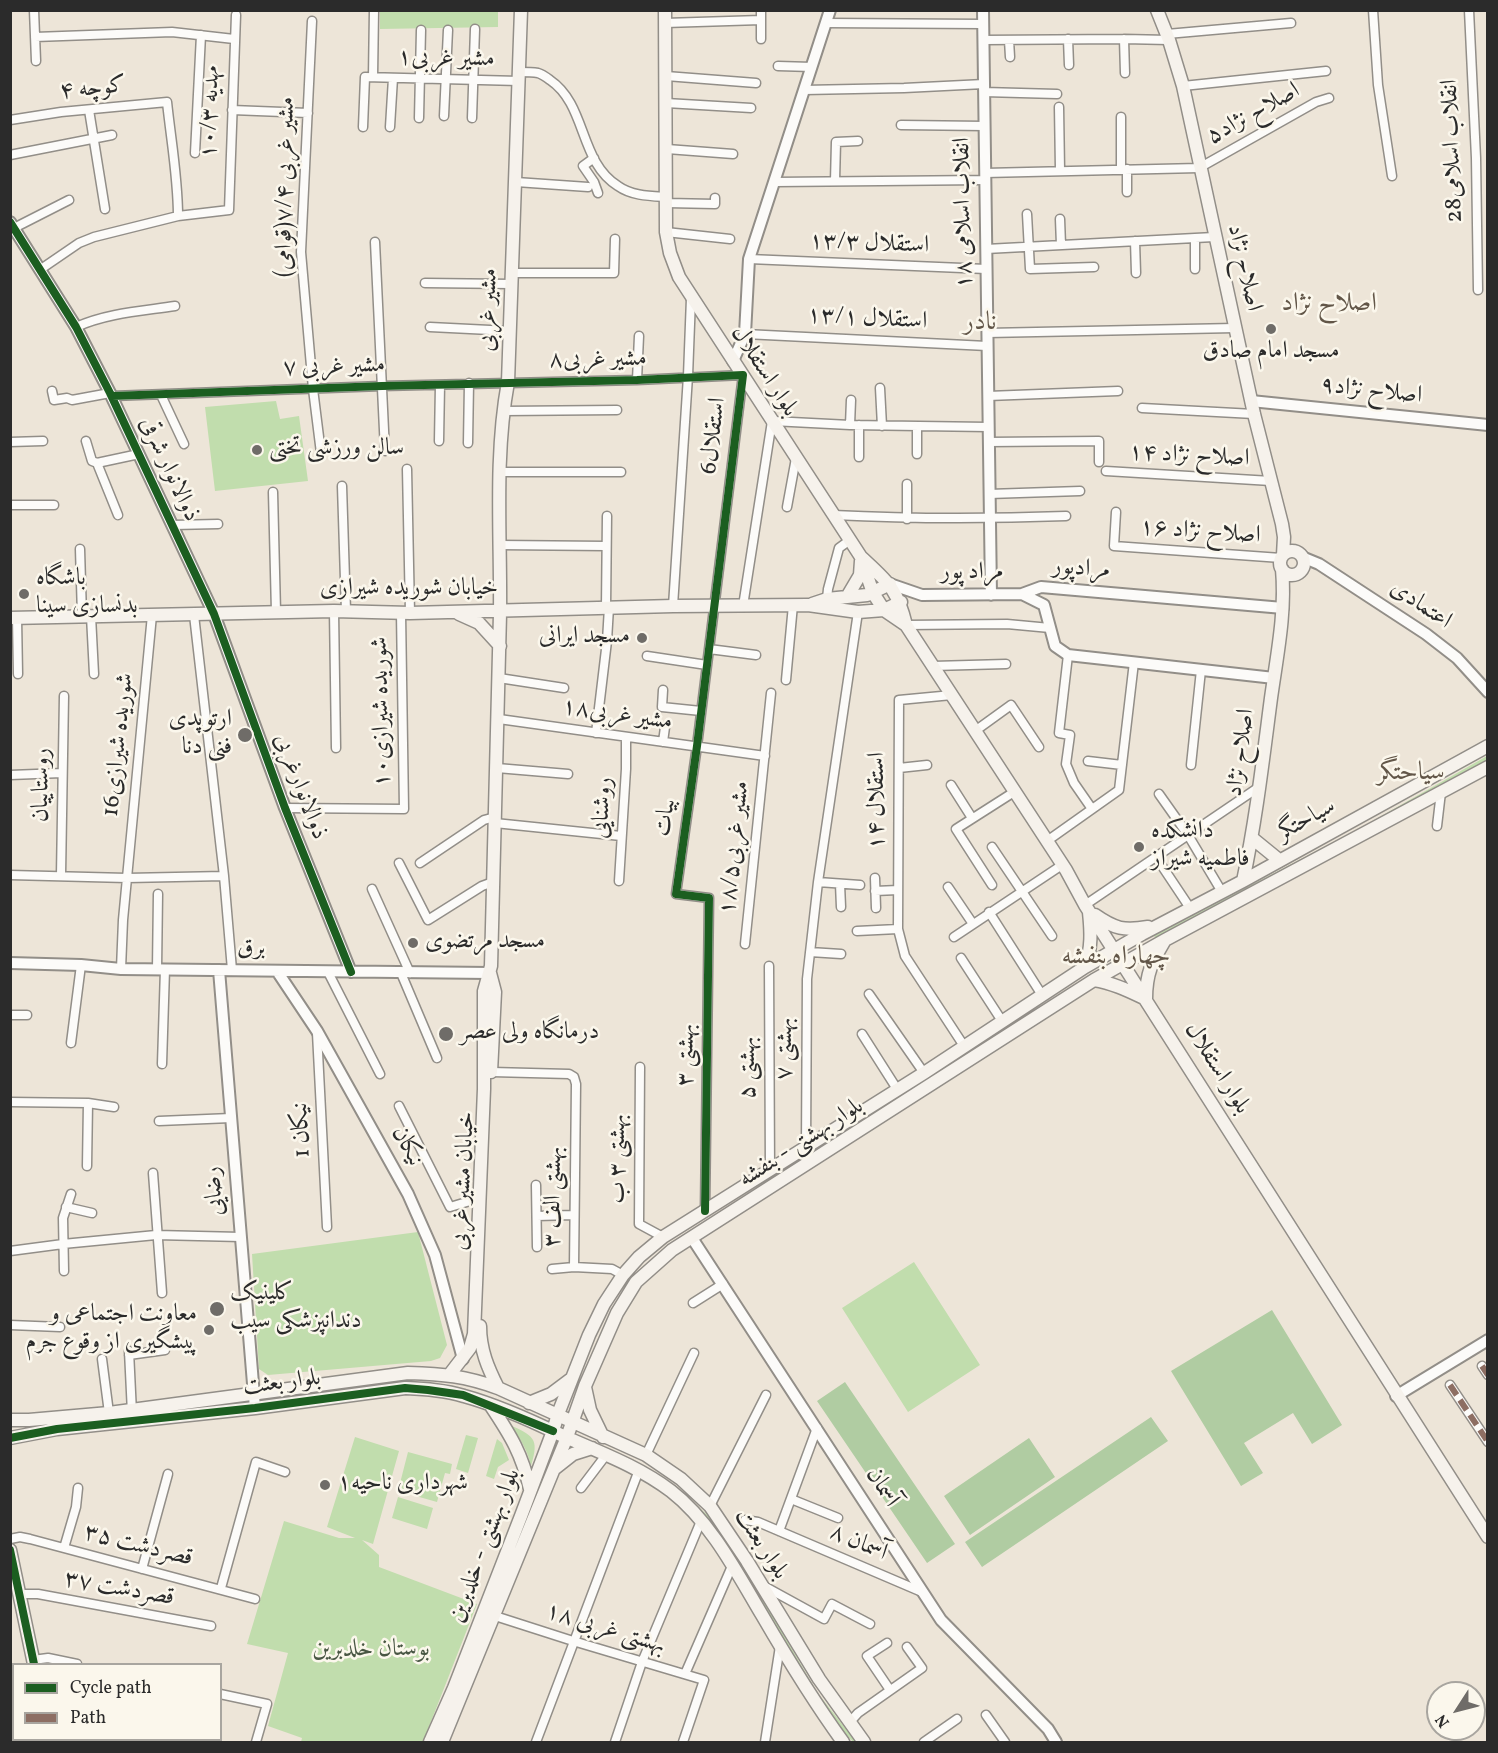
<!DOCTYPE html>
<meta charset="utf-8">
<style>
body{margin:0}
#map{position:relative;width:1498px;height:1753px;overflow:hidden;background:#ede5d8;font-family:Vollkorn,serif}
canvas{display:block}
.frame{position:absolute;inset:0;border:12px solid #2b2b2b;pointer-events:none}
.legend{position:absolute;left:12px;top:1663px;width:210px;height:78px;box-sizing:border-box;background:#fbf7ec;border:2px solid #a8a59f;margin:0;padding:8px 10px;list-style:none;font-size:18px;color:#2b2b2b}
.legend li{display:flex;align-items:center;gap:12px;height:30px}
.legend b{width:30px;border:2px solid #a8a59f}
.north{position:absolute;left:1426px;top:1681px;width:60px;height:60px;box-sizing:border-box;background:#fbf7ec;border:2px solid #a8a59f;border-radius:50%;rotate:234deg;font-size:16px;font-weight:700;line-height:24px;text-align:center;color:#2b2b2b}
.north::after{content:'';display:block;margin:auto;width:21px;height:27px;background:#6f6c68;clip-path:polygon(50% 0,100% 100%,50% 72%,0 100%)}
</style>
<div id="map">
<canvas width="1498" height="1753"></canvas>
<div class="frame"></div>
<ul class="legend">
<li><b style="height:8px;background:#1b5e20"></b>Cycle path</li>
<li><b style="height:8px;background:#8d6e63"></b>Path</li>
</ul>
<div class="north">N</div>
</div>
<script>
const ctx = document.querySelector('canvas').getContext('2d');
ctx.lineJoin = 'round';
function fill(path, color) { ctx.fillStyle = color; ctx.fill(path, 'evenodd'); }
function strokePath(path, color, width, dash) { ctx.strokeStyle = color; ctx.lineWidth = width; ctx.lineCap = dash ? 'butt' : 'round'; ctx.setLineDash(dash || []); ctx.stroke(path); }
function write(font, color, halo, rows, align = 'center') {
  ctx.font = font + ' Vollkorn,Amiri,serif'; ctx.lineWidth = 5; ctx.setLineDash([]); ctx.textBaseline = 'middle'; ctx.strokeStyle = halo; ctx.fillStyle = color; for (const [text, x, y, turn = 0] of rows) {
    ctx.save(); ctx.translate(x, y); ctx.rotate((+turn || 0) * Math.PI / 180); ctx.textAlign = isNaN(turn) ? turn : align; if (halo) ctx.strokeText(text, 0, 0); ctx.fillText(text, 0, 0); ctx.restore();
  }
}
const green = new Path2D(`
 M 380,11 L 498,11 L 498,27 L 380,29 Z
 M 276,401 L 280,419 L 299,416 L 308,481 L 215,491 L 205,407 Z
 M 1487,756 L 1487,761 L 1376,824 L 1156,938 L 1154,936 L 1362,827 Z
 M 418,1232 L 447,1345 L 440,1358 L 431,1361 L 268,1375 L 259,1369 L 252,1254 Z
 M 914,1262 L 980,1365 L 908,1412 L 842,1308 Z
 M 508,1424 C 533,1436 540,1437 531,1466 C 527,1449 520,1437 508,1424 Z
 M 466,1435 L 478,1438 L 468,1473 L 456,1469 Z
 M 355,1437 L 399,1451 L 373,1544 L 362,1540 L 379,1555 L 379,1567 L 477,1604 L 423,1742 L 301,1742 L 302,1738 L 268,1726 L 288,1653 L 247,1644 L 284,1521 L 339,1538 L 355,1538 L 327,1527 Z
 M 497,1439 L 502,1443 L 509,1460 L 498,1467 L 494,1479 L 486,1476 Z
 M 408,1452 L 452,1464 L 450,1474 L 445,1473 L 437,1502 L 398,1491 Z
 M 676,1487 L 713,1520 L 727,1538 L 817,1692 L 856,1742 L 853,1742 L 835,1721 L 674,1489 Z
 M 398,1497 L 433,1508 L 427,1529 L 392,1518 Z`);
const forest = new Path2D(`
 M 1272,1310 L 1342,1425 L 1312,1444 L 1293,1413 L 1244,1443 L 1263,1473 L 1241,1486 L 1171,1371 Z
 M 845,1382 L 955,1544 L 927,1563 L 817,1401 Z
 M 1151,1417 L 1168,1441 L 982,1567 L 965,1542 Z
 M 1029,1438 L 1055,1477 L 970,1535 L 944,1496 Z`);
const minor = new Path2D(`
 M 34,10 L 36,61
 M 1373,10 L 1378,85 L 1392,176
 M 1469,10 L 1476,158 L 1478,290
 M 312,21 L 301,252 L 313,389 L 321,453
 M 665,23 L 761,20
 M 826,23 L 983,24
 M 1167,34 L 1291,23
 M 35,37 L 172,32 L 234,39
 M 761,39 L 761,10
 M 1068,39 L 1069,65
 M 1124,39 L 1125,73
 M 984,40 L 1124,39 L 1169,40
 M 1009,40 L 1010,57
 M 778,66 L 812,67
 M 519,72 C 525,72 532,72 538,73 C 542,74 546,77 550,80 C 587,105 579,162 618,186 C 632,196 650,196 667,197
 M 666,76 L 756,83
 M 373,77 L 374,10
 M 1183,86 L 1326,71
 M 804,90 L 904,88 L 984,84
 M 984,92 L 1057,94
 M 666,103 L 751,108
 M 1059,107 L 1060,170
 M 89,110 L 105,209
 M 232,110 L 308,113
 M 444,116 L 448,30
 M 1121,117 L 1121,169
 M 419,118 L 421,30
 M 472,118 L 475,29
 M 10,120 L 61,112 L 167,102 C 171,140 178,178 178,216
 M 901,125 L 985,126
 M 363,127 L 365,77 L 519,81
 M 390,127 L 393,78
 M 667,149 L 733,154
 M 195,153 L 201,35
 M 10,155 L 112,135
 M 594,158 L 583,166 L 594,182 L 598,193
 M 985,173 L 1199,168 L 1316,102 L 1329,98
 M 835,181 L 836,142 L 858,141
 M 516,182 L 588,187
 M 775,182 L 985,180
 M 1127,192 L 1127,169
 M 667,203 L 715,204 L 715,198
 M 1027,214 L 1030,269 L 1094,267
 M 1060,219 L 1061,245
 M 14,228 L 69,200
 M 666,232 L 730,239
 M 1195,238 L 1195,269
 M 1135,241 L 1136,273
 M 375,242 L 385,451
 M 986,249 L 1214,237
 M 749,259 L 986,269
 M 41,269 L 79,243 L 94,237 L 178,216 L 229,210 L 236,15
 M 512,273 L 614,273 L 615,239
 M 425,283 L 512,284
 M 76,327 C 107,313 142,311 175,306
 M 430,327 L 510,331
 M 987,333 L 1235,328
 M 745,334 L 987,346
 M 637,380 L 639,336
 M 880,388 L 882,426
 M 52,391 L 54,400 L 67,398 L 72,400 L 110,393
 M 161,395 L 184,444
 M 112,396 L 382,386 L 637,380 L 743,375 L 697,746 L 676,894 L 709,898 L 705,1211
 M 988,396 L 1118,391
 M 1142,408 L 1254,414
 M 503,411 L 617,410
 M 850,425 L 851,400
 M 859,425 L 859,457
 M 86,441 L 92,461 L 97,463 L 118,515
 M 439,441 L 440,385
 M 10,442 L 43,441
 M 988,442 L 1099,441 L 1099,462
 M 468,443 L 469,383
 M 917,454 L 917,426
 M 97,463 L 139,454
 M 407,469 L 410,613
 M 1106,471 L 1271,481
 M 501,472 L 621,472
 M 342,486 L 346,611
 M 273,492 L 276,612
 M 989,494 L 1080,491
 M 10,505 L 54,505
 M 787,507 L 796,458
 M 1116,512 L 1114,546 L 1281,558
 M 833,515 C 911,519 988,519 1066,516
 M 907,519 L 907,484
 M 173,525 L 218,524
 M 499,545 L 606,546
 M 80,549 L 82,616
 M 827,599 L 828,589 L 839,548 L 850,540
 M 673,606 L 688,376 L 691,298
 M 743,606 L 772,421 L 850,425 L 988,427
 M 606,607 L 607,516
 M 334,611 L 336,748
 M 194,615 L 224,876 L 232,970
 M 91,616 L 94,674
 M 17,618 L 18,674
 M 906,625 L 1007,624 L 1050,628
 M 709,649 L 756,655
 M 1068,655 L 1059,733 L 1070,735 L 1066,764 L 1074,783 L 1092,809
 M 647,656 L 707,665
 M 933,666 L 1006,664
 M 499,678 L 564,688
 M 786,680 L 793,605
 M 663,690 L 662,707 L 701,711
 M 952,695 L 899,700 L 898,929 L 905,956 L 964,1046
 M 499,719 L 765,756
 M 975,731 L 1011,705 L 1039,747
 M 596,733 L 607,641 L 609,607
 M 663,742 L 665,727
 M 1088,761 L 1122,765
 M 1191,765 L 1201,670
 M 497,768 L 568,774
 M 899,768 L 927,765
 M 10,775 L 62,773
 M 951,785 L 972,818
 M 1159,794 L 1188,835 L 1222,892
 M 285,808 L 404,809 L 401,613
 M 495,823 L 621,836
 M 1437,826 L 1441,792
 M 1047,841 L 1119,790 L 1134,662
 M 992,847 L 1052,936
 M 1156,857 L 1190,908
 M 399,863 L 428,920 L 482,886 L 493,882
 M 420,863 L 484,820 L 495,817
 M 10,875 L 127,878 L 224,876
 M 61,875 L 64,696
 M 875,878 L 876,908
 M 619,881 L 626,769 L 626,737
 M 818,882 L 860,885
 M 840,884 L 841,907
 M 992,885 L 956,829 L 1014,792
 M 948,887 L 973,924
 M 372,889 L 410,973
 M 875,891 L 898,890
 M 1085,905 L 1259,787
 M 989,912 L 1042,995
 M 857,931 L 898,929
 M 954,937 L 1062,865
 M 745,944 L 771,693
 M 810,952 L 841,954
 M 961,958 L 1002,1021
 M 769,966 L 770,1171
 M 121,969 L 123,920 L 152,615
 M 157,969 L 158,894
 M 328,972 L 380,1074
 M 401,973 L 437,1058
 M 869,994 L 924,1073
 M 10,1015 L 27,1015
 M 317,1033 L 327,1227
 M 862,1034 L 897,1089
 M 71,1043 L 81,965
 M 162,1064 L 165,969
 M 640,1067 L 639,1224 L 663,1237
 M 492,1072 L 569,1074 L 574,1077 L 576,1084 L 574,1267 L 612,1269 L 623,1275
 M 10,1102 L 88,1103 L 114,1107
 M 399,1106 L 450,1207 L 480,1198
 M 159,1121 L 231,1118
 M 806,1147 L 807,979 L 818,882 L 858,612
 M 87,1166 L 88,1103
 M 153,1173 L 162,1293
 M 536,1185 L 537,1247
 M 66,1207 L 92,1213
 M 537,1216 L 574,1215
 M 10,1251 L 63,1244 L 156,1235 L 241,1237
 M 552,1269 L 574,1267
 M 64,1271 L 63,1218 L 71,1194
 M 693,1303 L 723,1284
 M 10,1325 L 60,1327
 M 129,1351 L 132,1413
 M 129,1355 L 165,1350
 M 102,1359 L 109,1413
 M 1482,1366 L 1488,1375
 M 1450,1385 L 1488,1442
 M 646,1455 L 694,1353
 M 581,1488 L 606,1455
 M 791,1499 L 838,1518
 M 710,1506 L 766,1395
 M 745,1520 L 758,1522 L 922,1592
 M 779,1531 L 817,1428
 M 10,1539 L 20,1537 L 30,1539 L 255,1599
 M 64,1548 L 76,1507 L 78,1488
 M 142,1569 L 168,1474
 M 762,1585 L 824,1619 L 832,1604 L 870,1624
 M 221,1588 L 256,1462 L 285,1472
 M 19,1594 L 38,1594 L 211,1626
 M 495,1616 L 573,1641 L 704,1680 L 683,1742
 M 887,1643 L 867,1656 L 890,1690
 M 33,1660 L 48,1658 L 77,1664
 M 685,1674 L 732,1566
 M 220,1694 L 267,1704 L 256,1742
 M 986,1715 L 1005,1742
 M 849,1723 L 858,1713 L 922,1668 L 907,1647
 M 95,1740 L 118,1742
 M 536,1742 L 639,1470
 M 615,1742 L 642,1662 L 701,1521
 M 765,1742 L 780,1646
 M 924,1742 L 957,1719`);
const tertiary = new Path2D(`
 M 983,10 L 991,595
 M 10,222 L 76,327 L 110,393 L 214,614 L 285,808 L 351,972
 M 733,361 L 745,334 L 749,259 L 830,10
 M 1251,401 L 1488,425
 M 1302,557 L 1319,564 L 1426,634 L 1457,658 L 1488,692
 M 890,584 L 922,595 L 1022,594 L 1041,587 L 1283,608
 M 1022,594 L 1044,605 L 1055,646 L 1068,655 L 1274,678
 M 10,963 L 81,965 L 121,969 L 490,973
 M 219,970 L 255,1408
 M 277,971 L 317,1031 L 408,1194 L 435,1255 L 463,1359
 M 692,1238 L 941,1620 L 1048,1729 L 1056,1742
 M 1396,1396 L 1488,1340`);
const secondary = new Path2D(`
 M 665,10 L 666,232 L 670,253 L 679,277 L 861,557 C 888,582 897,588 906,625 L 1066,870 L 1085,905 L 1488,1537
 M 1157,10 L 1169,40 L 1183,86 L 1254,414 L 1282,524 L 1284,537 L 1283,555
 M1280 563a12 12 0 1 1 24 0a12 12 0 1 1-24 0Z
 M 862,561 L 873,593 L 884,610 L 906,625
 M 847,597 L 860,575 L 861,561
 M 812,604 L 827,599 L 867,595 L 890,584
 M 459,614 L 479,623 L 500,646
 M 10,618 L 334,611 L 410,613 L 673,606 L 808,605 L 858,612 L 884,610 L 901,602
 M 1252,838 L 1279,860
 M 1243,881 C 1256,820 1263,759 1271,698 C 1277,655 1286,612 1282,569
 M 1095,915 C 1115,929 1124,931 1148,927
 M 1085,967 C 1092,948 1091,931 1089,912
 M 490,973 L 495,992 L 491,1072
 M 1094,980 C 1113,983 1129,991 1146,999 C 1146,973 1152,962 1165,940
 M 480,1326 C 480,1350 488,1368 498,1388
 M 450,1374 L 470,1348 L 474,1334 L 484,1089 L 484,991 L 491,966 C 493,849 498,732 500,614 C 501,537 494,458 508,382 L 521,10
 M 585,1387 L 590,1410 L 603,1437
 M 529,1403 L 551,1394 L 571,1379
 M 491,1406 C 511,1436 522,1454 530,1489
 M 10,1420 L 29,1420 L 109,1413 L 408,1373 C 443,1374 465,1376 498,1388 L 646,1455 L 681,1479 L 710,1506 L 747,1561 L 819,1679 L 864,1742
 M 10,1438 L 57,1429 L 255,1408 L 405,1388 C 424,1389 445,1390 464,1396 C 497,1405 530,1420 561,1435 C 599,1452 638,1466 671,1491 C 711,1522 737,1573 762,1615 C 787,1658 814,1702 843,1742
 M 554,1469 L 573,1454 L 592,1448
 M 10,1550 L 34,1664
 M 49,1740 L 49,1742
 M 430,1742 L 454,1688 L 521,1516 L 553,1431 L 558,1414 L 589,1335 L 604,1304 L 623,1275 L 639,1257 L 663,1237 L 924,1073 L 1085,967 L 1142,934 L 1243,881 L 1488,746
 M 442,1742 L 567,1437 L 585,1386 L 617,1313 L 636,1282 L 672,1250 L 1094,980 L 1165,940 L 1488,767`);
const quiet = new Path2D(`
 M 1482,1366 L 1488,1375
 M 1450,1385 L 1488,1442`);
const cycleway = new Path2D(`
 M 10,222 L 76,327 L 110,393 L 214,614 L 285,808 L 351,972
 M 112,396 L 382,386 L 637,380 L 743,375 L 697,746 L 676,894 L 709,898 L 705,1211
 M 10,1438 L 57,1429 L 255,1408 L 405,1388 L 428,1390 L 463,1395 L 553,1431
 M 10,1550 L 34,1664`);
const markers = [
 [1271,329,6,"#6f6c68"],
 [257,450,6,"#6f6c68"],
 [24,594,6,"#6f6c68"],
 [642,638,6,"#6f6c68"],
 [245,735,8,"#6f6c68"],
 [1139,847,6,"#6f6c68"],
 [413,943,6,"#6f6c68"],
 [446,1034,8,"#6f6c68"],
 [217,1309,8,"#6f6c68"],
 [209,1330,6,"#6f6c68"],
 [325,1485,6,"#6f6c68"]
];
const streetNames = [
 ["مشیر غربی۱",446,60,1],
 ["کوچه ۴",93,90,-6],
 ["مهدیه ۱۰/۳",212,112,-88],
 ["اصلاح نژاد۵",1254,115,-29],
 ["28انقلاب اسلامی",1454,151,-92],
 ["(قوامی)مشیر غربی ۷/۴",287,187,-89],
 ["۱۸ انقلاب اسلامی",965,213,-91],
 ["۱۳/۳ استقلال",869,245,2],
 ["اصلاح نژاد",1243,268,77],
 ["مشیر غربی",490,310,-88],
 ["۱۳/۱ استقلال",867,320,3],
 ["مشیر غربی۸",598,361,-1],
 ["مشیر غربی ۷",334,368,-2],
 ["بلوار استقلال",763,372,57],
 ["اصلاح نژاد۹",1371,392,6],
 ["استقلال6",715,436,-83],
 ["۱۴ اصلاح نژاد",1189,457,3],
 ["ذوالانوار شرقی",168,470,65],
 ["۱۶ اصلاح نژاد",1200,533,4],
 ["مرادپور",1081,570,4],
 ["مراد پور",972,574],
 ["خیابان شوریده شیرازی",409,590],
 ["اعتمادی",1420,606,34],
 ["۱۰شوریده شیرازی",383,712,-91],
 ["مشیر غربی۱۸",617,716,8],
 ["شوریده شیرازی16",120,745,-84],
 ["اصلاح نژاد",1242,753,-82],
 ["روستاییان",43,785,-89],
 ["ذوالانوارغربی",299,787,69],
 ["استقلال ۱۴",879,801,-90],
 ["روشنایی",604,808,-86],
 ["بیات",667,818,-82],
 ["سیاحتگر",1307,821,-29],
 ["مشیر غربی۱۸/۵",736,848,-84],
 ["برق",251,950,1],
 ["بهشتی ۷",787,1049,-90],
 ["بهشتی ۳",688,1055,-89],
 ["بهشتی ۵",750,1068,-90],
 ["بلوار استقلال",1216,1069,58],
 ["نیکان 1",303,1130,-93],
 ["بلوار بهشتی - بنفشه",802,1144,-33],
 ["نیکان",406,1147,61],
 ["بهشتی ۳ ب",620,1159,-90],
 ["خیابان مشیر غربی",465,1181,-87],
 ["رضایی",216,1191,-95],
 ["بهشتی الف ۳",555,1197,-89],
 ["بلوار بعثت",282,1384,-7],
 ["آسمان",881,1488,58],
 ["۸ آسمان",858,1544,23],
 ["بلوار بعثت",760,1545,57],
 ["بلوار بهشتی - خلدبرین",486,1546,-69],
 ["قصردشت ۳۵",138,1547,14],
 ["قصردشت ۳۷",119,1590,10],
 ["بهشتی غربی ۱۸",605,1630,17]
];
const poiNames = [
 ["مسجد امام صادق",1271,353,"center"],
 ["سالن ورزشی تختی",269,450],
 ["باشگاه",36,580],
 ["بدنسازی سینا",36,608],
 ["مسجد ایرانی",630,638,"right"],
 ["ارتوپدی",232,721,"right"],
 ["فنی دنا",232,749,"right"],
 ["دانشکده",1151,833],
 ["فاطمیه شیراز",1151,861],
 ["مسجد مرتضوی",425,943],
 ["درمانگاه ولی عصر",460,1034],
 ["کلینیک",230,1295],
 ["دندانپزشکی سیب",230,1323],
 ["معاونت اجتماعی و",197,1316,"right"],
 ["پیشگیری از وقوع جرم",197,1344,"right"],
 ["شهرداری ناحیه۱",337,1485]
];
const parkNames = [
 ["بوستان خلدبرین",371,1651]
];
const neighbourhoodNames = [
 ["اصلاح نژاد",1329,305],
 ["نادر",980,324],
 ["سیاحتگر",1411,774],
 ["چهاراه بنفشه",1116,958]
];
fill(green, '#c1ddad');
fill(forest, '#b0cca2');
strokePath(minor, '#928e88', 11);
strokePath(tertiary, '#928e88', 14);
strokePath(secondary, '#928e88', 15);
strokePath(minor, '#fcfbf9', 8);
strokePath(tertiary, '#fcfbf9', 10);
strokePath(secondary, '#f6f2ec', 12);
strokePath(quiet, '#8d6e63', 6, [12, 6]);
strokePath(cycleway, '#1b5e20', 8);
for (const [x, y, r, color] of markers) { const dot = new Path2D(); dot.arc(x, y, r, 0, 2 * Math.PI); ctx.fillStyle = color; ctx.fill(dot); strokePath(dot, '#fbf7ec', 2); }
write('24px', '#2b2b2b', '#fbf7ec', streetNames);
write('24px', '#2b2b2b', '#fbf7ec', poiNames, 'left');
write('24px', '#485643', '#fbf7ec', parkNames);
write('26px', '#625648', '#fbf7ec', neighbourhoodNames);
</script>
